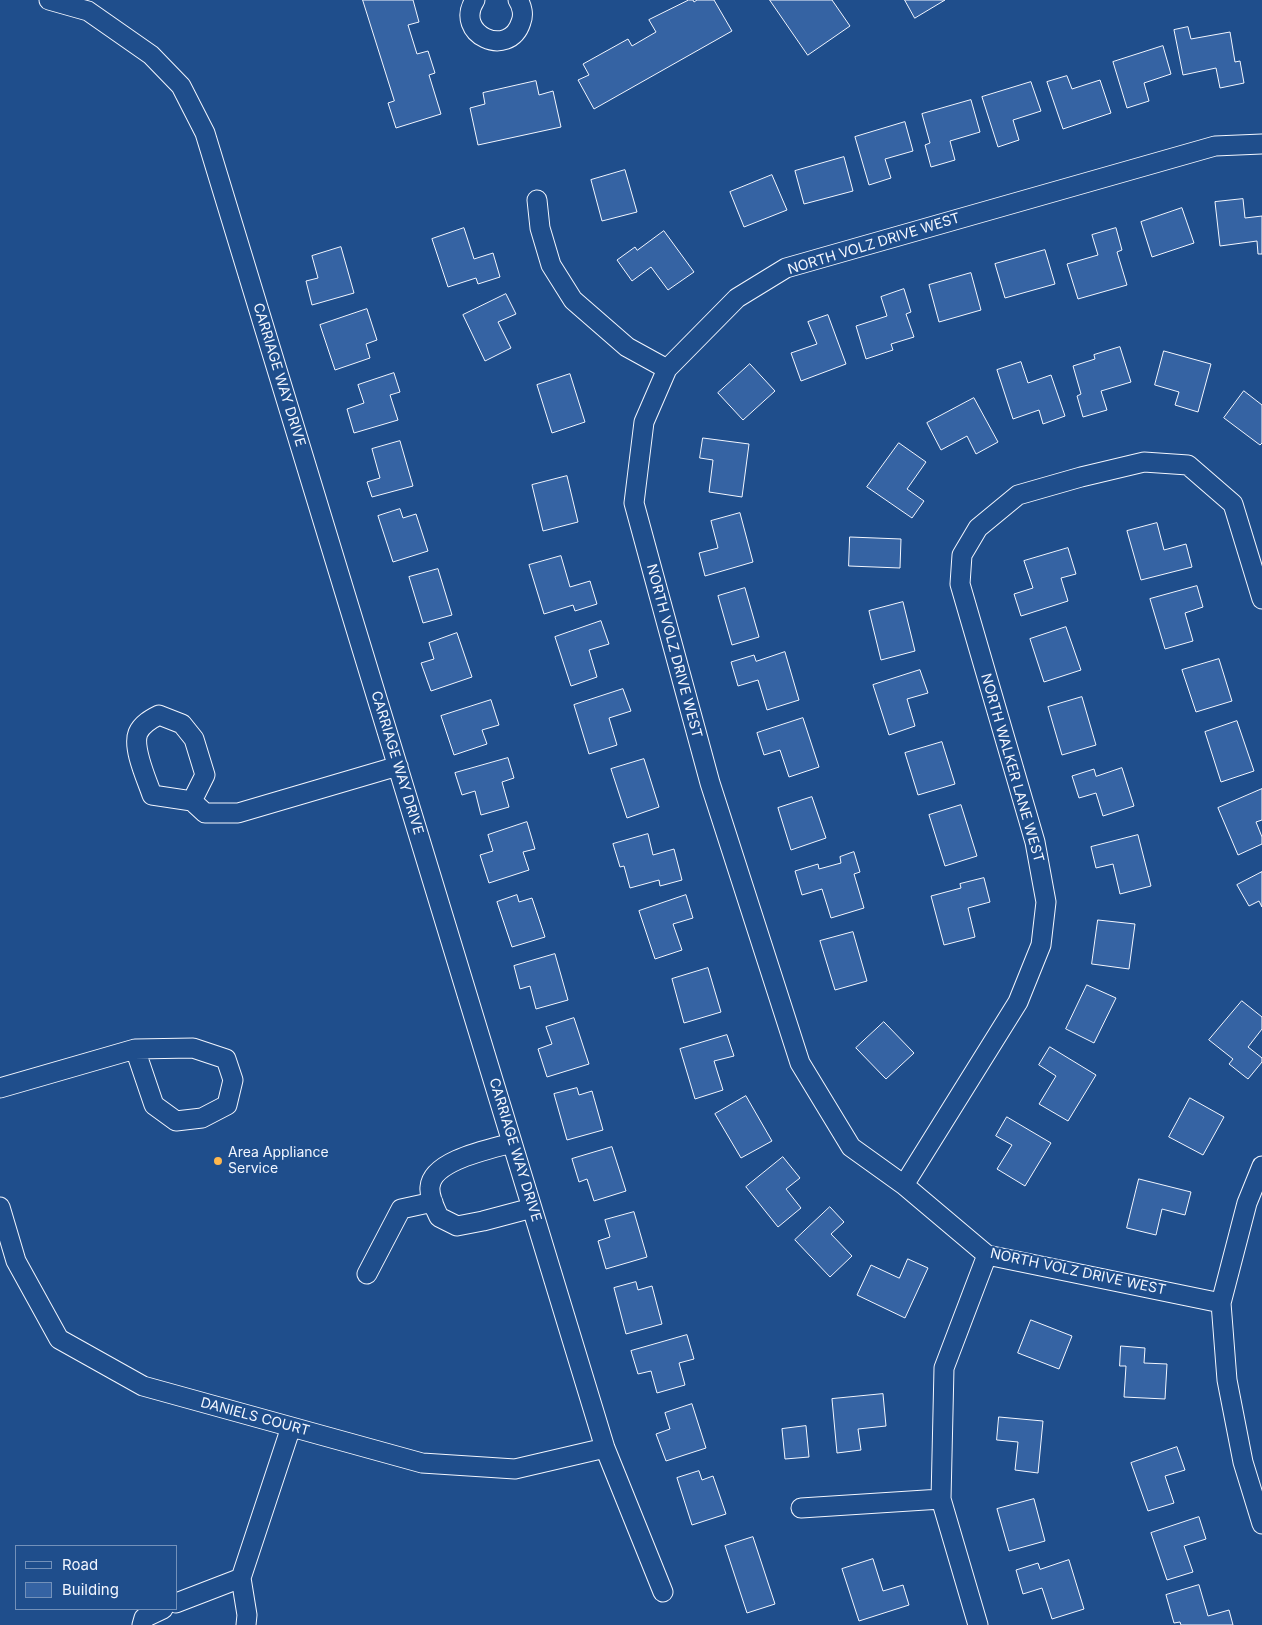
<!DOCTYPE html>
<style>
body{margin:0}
#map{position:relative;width:1262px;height:1625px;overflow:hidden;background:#1f4e8c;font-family:Inter,sans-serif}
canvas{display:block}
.legend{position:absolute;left:15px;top:1545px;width:162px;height:65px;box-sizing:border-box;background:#1f4e8c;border:1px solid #7391ba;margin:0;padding:6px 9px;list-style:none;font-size:15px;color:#f2f6ff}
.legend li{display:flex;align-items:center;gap:10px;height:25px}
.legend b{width:25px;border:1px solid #7391ba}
</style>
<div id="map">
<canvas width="1262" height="1625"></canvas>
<ul class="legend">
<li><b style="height:6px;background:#1f4e8c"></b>Road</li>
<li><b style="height:14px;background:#3563a3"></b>Building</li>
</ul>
</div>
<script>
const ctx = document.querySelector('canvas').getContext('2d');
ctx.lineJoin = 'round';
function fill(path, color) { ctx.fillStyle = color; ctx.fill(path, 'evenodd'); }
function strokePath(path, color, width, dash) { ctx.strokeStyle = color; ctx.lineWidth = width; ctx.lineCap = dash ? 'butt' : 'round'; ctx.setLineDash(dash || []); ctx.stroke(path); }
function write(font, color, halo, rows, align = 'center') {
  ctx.font = font + ' Inter,sans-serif'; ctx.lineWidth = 4; ctx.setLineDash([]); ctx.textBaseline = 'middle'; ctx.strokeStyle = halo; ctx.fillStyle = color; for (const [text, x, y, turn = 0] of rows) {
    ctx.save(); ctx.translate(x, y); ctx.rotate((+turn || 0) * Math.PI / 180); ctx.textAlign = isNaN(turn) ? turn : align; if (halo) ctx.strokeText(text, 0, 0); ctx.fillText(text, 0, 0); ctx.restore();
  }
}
const building = new Path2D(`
 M 363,0 L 413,0 L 419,22 L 408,25 L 417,54 L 428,51 L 435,73 L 429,75 L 441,114 L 396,128 L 388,103 L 394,101 Z
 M 689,0 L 693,0 L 694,2 L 697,0 L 714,0 L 732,31 L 594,109 L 578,80 L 589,75 L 583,64 L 628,39 L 632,46 L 656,32 L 649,20 Z
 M 770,0 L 832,0 L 850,26 L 808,55 Z
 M 905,0 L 945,0 L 915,18 Z
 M 1188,27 L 1191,39 L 1230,32 L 1235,62 L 1240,61 L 1244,83 L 1220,88 L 1216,68 L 1183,75 L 1174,30 Z
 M 1163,46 L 1171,74 L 1144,83 L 1149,101 L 1127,108 L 1113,62 Z
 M 1067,76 L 1072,89 L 1100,80 L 1111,113 L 1063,129 L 1047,82 Z
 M 536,81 L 539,95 L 553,91 L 561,127 L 478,145 L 470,108 L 485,104 L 483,93 Z
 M 1031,82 L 1041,111 L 1013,120 L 1019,140 L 998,147 L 982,97 Z
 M 971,100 L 980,132 L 950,141 L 955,160 L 931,167 L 925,145 L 930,143 L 922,114 Z
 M 905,122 L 913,151 L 885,159 L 891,178 L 869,185 L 855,137 Z
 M 844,157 L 853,191 L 804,204 L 795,171 Z
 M 625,170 L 637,212 L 602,221 L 591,180 Z
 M 772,175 L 787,210 L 744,227 L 730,192 Z
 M 1243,199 L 1245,218 L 1262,216 L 1262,254 L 1258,254 L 1257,241 L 1220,246 L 1215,202 Z
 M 1182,208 L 1194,243 L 1152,257 L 1141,222 Z
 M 464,228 L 474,259 L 493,253 L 500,277 L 478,284 L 476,278 L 448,287 L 432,239 Z
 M 1116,228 L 1122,250 L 1117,252 L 1127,285 L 1078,299 L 1067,264 L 1098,255 L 1092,235 Z
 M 664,231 L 694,272 L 668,290 L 651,267 L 632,281 L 617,260 L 635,247 L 637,250 Z
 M 341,247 L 354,293 L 312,305 L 306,281 L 318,278 L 312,256 Z
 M 1045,250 L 1055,284 L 1005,298 L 995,264 Z
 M 971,273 L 981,310 L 939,322 L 929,285 Z
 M 904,289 L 911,312 L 906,314 L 914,337 L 891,344 L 893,350 L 866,359 L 856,326 L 887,316 L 881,297 Z
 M 506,294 L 516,314 L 498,322 L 511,348 L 485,361 L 463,315 Z
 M 367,309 L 377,340 L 366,344 L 370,358 L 335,370 L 320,325 Z
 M 828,315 L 846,364 L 801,381 L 791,353 L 817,344 L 808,322 Z
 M 1120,347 L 1131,382 L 1101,391 L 1107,410 L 1083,417 L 1077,396 L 1081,394 L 1073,366 L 1095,359 L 1094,355 Z
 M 1164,351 L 1211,364 L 1198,412 L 1175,405 L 1179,392 L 1155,385 Z
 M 1021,362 L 1028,383 L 1051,375 L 1065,416 L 1043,424 L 1039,410 L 1013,419 L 997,370 Z
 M 750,364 L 775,391 L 743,420 L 718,393 Z
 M 394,373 L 400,392 L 390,395 L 398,420 L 354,433 L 347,409 L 364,403 L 358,385 Z
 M 570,374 L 585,422 L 552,433 L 537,385 Z
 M 1244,391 L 1262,405 L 1262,443 L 1260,445 L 1224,418 Z
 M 974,398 L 998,442 L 976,454 L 967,436 L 941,450 L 927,423 Z
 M 703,438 L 749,444 L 742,497 L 709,492 L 713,460 L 700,458 Z
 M 400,441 L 413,486 L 372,497 L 367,482 L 380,478 L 372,449 Z
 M 899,443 L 926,462 L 907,489 L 924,501 L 912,518 L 867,487 Z
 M 567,476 L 578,522 L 543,531 L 532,485 Z
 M 400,509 L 403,518 L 416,514 L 428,551 L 393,562 L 378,516 Z
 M 740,513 L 753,562 L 705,576 L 699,553 L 718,548 L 711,521 Z
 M 1157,523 L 1164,550 L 1186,544 L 1192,567 L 1141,580 L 1127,531 Z
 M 850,537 L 901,539 L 900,568 L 849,566 Z
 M 1068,548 L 1076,574 L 1061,578 L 1068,601 L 1021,616 L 1014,594 L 1033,588 L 1024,561 Z
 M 561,556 L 570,587 L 590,581 L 597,604 L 575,611 L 573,605 L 544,614 L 529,565 Z
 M 438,569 L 452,615 L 423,623 L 409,577 Z
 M 1197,586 L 1203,607 L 1185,613 L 1193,641 L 1165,649 L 1150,599 Z
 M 745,588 L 759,637 L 732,645 L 718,596 Z
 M 903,602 L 915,651 L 881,660 L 869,611 Z
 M 601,621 L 609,644 L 589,650 L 597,677 L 571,686 L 555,637 Z
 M 1066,627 L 1081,670 L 1044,682 L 1030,639 Z
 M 457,633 L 472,677 L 431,691 L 421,663 L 434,659 L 429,643 Z
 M 785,652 L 799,700 L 767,710 L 758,680 L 738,686 L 731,662 L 754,655 L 756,661 Z
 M 1219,659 L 1232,701 L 1196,712 L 1182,670 Z
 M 920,670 L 928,693 L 907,699 L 915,726 L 889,735 L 873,685 Z
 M 623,689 L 631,711 L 609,718 L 617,745 L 589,754 L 574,705 Z
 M 1082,697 L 1096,745 L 1062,755 L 1048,707 Z
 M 491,700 L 499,725 L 482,730 L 487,744 L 454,755 L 441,716 Z
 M 803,718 L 819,767 L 789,777 L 780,750 L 764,755 L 757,733 Z
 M 1237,721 L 1254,771 L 1221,782 L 1205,732 Z
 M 942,742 L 955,784 L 918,795 L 905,753 Z
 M 508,758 L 514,778 L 502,782 L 509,807 L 481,815 L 475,791 L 462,795 L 455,773 Z
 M 644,759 L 659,807 L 627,818 L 611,769 Z
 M 1122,768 L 1134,806 L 1103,816 L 1096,793 L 1079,798 L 1072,776 L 1094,769 L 1096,776 Z
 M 1262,789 L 1262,820 L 1256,822 L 1262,837 L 1262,844 L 1238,855 L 1218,808 Z
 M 812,797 L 826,838 L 791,850 L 778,808 Z
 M 961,805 L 977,856 L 945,866 L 929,815 Z
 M 527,822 L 535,849 L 523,852 L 529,870 L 489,883 L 480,855 L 493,851 L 488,835 Z
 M 648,834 L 653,855 L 674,849 L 682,880 L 660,886 L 659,880 L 630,888 L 624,866 L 620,867 L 613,844 Z
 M 1138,835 L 1151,886 L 1120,894 L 1113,864 L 1096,868 L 1091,847 Z
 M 854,852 L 860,872 L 854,874 L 864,908 L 831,918 L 822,889 L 802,895 L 795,871 L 818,864 L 819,869 L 841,863 L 840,857 Z
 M 1262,872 L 1262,907 L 1259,901 L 1249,906 L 1237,885 Z
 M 984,878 L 990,902 L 968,908 L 975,937 L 944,945 L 931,896 L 961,888 L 960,884 Z
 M 517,895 L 519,902 L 532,898 L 545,937 L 512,947 L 497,902 Z
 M 686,895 L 693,918 L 673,924 L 682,950 L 655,959 L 639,911 Z
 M 1098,920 L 1135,924 L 1129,969 L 1092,964 Z
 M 853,932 L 867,981 L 835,990 L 820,941 Z
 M 555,954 L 568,1000 L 536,1009 L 530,986 L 520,989 L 514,966 Z
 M 708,968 L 721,1012 L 684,1023 L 672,979 Z
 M 1087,985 L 1116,998 L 1094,1043 L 1066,1029 Z
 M 1242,1001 L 1262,1017 L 1262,1029 L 1248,1047 L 1262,1058 L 1262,1062 L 1248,1079 L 1229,1064 L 1233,1059 L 1209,1040 Z
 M 574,1018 L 589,1064 L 547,1077 L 538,1049 L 552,1044 L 546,1027 Z
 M 884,1022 L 914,1053 L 886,1079 L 856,1048 Z
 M 727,1035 L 734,1056 L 714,1061 L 723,1090 L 695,1099 L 680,1049 Z
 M 1050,1047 L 1096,1075 L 1068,1121 L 1039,1104 L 1056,1076 L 1039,1065 Z
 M 577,1088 L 579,1095 L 592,1091 L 603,1130 L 567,1140 L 554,1094 Z
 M 746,1096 L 772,1141 L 741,1158 L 715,1114 Z
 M 1190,1098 L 1224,1117 L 1203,1155 L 1169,1137 Z
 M 1007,1117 L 1051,1143 L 1025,1186 L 997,1169 L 1012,1145 L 996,1136 Z
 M 612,1147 L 626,1191 L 594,1201 L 587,1179 L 579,1182 L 572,1159 Z
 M 783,1157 L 800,1178 L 786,1189 L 801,1208 L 778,1227 L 746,1187 Z
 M 1139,1179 L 1191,1192 L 1185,1215 L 1162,1209 L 1156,1235 L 1127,1228 Z
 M 830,1207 L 844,1222 L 831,1234 L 852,1256 L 830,1277 L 795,1240 Z
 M 634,1212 L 647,1257 L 606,1269 L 598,1241 L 610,1237 L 605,1220 Z
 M 908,1259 L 928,1268 L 905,1318 L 857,1295 L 871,1265 L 899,1278 Z
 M 636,1282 L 638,1290 L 652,1286 L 662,1324 L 626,1334 L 614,1288 Z
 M 1031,1320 L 1072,1336 L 1059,1369 L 1018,1353 Z
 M 687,1335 L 694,1359 L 679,1363 L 685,1385 L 657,1393 L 651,1371 L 638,1374 L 631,1351 Z
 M 1121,1346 L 1145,1348 L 1144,1363 L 1167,1364 L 1165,1399 L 1124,1397 L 1126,1366 L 1120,1366 Z
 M 883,1394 L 886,1426 L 858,1429 L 861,1450 L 837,1453 L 832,1399 Z
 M 692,1404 L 706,1448 L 666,1461 L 656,1434 L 670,1429 L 665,1413 Z
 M 999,1417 L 1043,1421 L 1038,1473 L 1015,1470 L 1018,1442 L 997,1440 Z
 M 806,1426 L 809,1457 L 785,1459 L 782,1429 Z
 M 1177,1447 L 1185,1470 L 1165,1476 L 1174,1503 L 1148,1511 L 1131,1463 Z
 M 699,1471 L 702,1480 L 713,1476 L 726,1514 L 692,1525 L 677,1478 Z
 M 1034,1499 L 1045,1541 L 1009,1551 L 997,1509 Z
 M 1199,1517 L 1206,1539 L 1184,1546 L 1193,1572 L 1167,1580 L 1151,1533 Z
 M 753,1537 L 775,1604 L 747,1613 L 725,1546 Z
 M 873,1559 L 883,1591 L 903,1585 L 909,1605 L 859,1621 L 842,1569 Z
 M 1069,1560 L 1084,1609 L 1052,1619 L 1042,1588 L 1023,1594 L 1016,1570 L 1038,1563 L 1040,1569 Z
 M 1199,1585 L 1208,1616 L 1229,1610 L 1233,1625 L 1181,1625 L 1180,1622 L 1174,1623 L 1166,1595 Z`);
const minor = new Path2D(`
 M 49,0 L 88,11 L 151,55 L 181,86 L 205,133 L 605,1448 L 663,1592
 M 475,0 C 453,34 509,60 521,22 C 524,15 522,6 518,0
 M 537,200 L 540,228 L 551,265 L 573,300 L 627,347 L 667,369
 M 192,801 L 205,775 L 194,739 L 182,724 L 159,715 C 151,719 142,724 138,733 C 132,748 147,780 152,795 L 192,801 L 205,813 L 238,813 L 398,766
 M 0,1088 L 135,1049 L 193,1048 L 226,1059 L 233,1080 L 227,1105 L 202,1118 L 176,1121 L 154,1105 L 135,1049
 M 512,1143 C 491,1149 432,1160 430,1187 C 429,1197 435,1208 439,1217 L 457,1226 L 483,1221 L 532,1208
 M 1262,1166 L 1247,1203 L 1221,1303 L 1227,1380 L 1243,1462 L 1262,1524
 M 904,1185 L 1018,1002 L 1041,945 L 1046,902 L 1035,842 L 960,584 L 962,555 L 978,528 L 1018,495 L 1081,477 L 1144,462 L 1188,465 L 1233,504 L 1262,599
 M 0,1207 L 16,1261 L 59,1339 L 143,1386 L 422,1463 L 515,1469 L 605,1448
 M 367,1274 L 401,1209 L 433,1202
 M 1221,1303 L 987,1255 L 904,1185 L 851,1147 L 800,1063 L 710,783 L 634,503 L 644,422 L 667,369 L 737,298 L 786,268 L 1215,146 L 1262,144
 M 801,1508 L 941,1499
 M 176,1603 L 241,1578
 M 142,1625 L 144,1618 L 163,1609
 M 246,1625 L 247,1615 L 241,1578 L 291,1427
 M 978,1625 L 941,1499 L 944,1368 L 987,1255`);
const markers = [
 [218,1161,5,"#ffb74d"]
];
const streetNames = [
 ["NORTH VOLZ DRIVE WEST",874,244,-17],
 ["CARRIAGE WAY DRIVE",279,375,73],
 ["NORTH VOLZ DRIVE WEST",674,651,75],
 ["CARRIAGE WAY DRIVE",397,763,73],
 ["NORTH WALKER LANE WEST",1012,768,74],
 ["CARRIAGE WAY DRIVE",515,1150,73],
 ["NORTH VOLZ DRIVE WEST",1078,1272,12],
 ["DANIELS COURT",255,1417,15]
];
const poiNames = [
 ["Area Appliance",228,1153],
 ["Service",228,1169]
];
fill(building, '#3563a3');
strokePath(building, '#f2f6ff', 1);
strokePath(minor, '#f2f6ff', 21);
strokePath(minor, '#1f4e8c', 19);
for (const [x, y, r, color] of markers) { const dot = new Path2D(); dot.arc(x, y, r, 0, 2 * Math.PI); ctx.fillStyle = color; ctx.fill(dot); strokePath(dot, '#1f4e8c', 2); }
write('14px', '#f2f6ff', '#1f4e8c', streetNames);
write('14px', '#f2f6ff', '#1f4e8c', poiNames, 'left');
</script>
